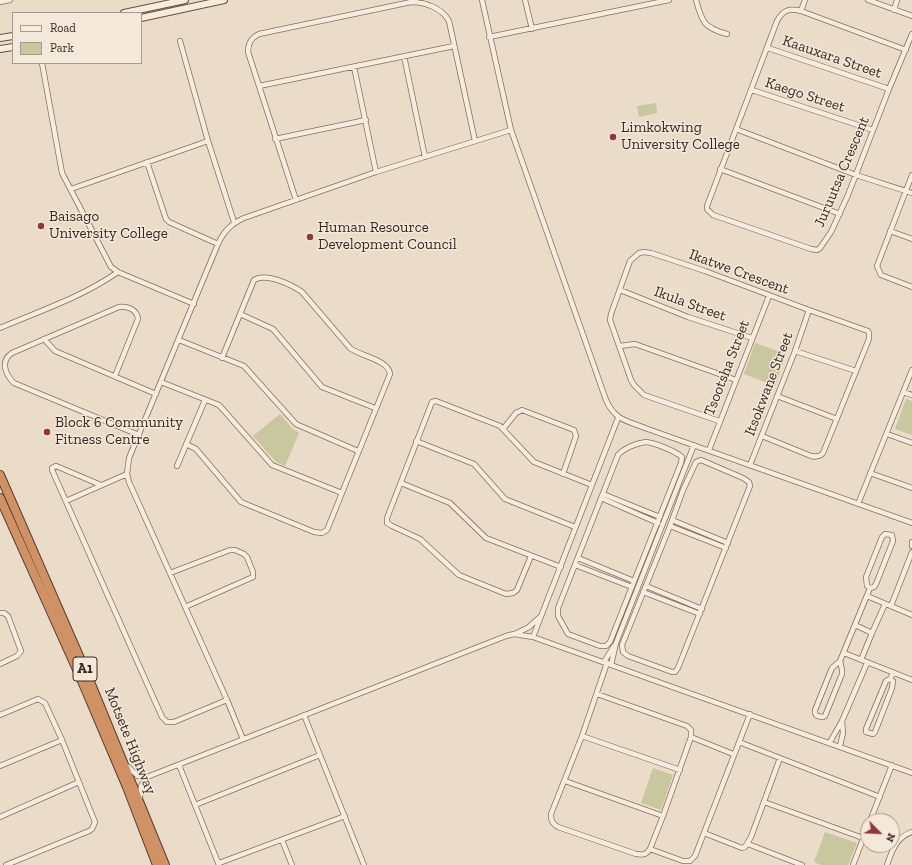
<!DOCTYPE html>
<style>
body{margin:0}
#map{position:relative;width:912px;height:865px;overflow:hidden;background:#ebdcca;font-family:"Zilla Slab",serif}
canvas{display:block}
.legend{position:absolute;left:12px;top:12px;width:130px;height:52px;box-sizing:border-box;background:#f3e8d9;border:1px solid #a89c90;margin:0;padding:5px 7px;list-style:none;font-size:12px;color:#382a22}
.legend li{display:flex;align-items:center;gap:8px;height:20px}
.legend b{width:20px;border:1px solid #a89c90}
.north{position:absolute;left:860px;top:813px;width:40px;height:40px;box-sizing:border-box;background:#f3e8d9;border:1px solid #a89c90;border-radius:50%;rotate:114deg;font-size:11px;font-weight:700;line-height:16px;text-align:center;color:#382a22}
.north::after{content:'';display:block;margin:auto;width:14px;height:18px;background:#8f3643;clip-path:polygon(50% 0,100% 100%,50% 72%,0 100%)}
</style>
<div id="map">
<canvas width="912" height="865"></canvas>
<ul class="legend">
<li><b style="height:5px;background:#f6ebdd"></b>Road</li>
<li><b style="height:11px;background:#c8c79f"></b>Park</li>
</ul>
<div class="north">N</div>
</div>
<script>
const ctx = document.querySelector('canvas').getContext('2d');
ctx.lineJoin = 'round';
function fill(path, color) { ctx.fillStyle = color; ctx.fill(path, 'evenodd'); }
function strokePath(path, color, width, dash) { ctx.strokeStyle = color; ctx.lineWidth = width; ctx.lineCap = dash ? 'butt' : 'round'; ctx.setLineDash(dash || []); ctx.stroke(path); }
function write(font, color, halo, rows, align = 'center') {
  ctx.font = font + ' "Zilla Slab",serif'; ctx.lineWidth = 3; ctx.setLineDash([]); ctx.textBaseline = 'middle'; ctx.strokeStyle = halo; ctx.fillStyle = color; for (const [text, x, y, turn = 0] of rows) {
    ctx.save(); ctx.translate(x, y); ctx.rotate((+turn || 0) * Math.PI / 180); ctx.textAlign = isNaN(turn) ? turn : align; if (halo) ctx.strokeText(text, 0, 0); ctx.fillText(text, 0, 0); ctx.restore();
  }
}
const green = new Path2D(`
 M 656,103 L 657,113 L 639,117 L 637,106 Z
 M 755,343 L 786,354 L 775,386 L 744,374 Z
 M 906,399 L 912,401 L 912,435 L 895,429 Z
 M 280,414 L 293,429 L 299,433 L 285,466 L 276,462 L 253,436 Z
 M 653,768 L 673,775 L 661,810 L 641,803 Z
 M 825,832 L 857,843 L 848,865 L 821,865 L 814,862 Z`);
const street = new Path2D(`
 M 482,0 L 511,130 L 606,400 C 615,420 625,420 645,428 L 912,523
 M 525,0 L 532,29
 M 696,0 C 702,22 704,28 727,34
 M 805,0 L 801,11 C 789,8 783,10 777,21 L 707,206 L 707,209 L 713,215 L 811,249 L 817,250 L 820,248 L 831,232 L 848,195 L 889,89 L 912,34
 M 868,0 L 912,16
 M 0,2 L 10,0
 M 894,10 L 897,0
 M 801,11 L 906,50
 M 489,37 L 669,0
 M 180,41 L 208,141 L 234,222
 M 768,48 L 889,89
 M 404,56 L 425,157
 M 42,63 L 62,173 L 111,267 L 118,272 L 194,304
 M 354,67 L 376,172
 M 259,86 L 454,46
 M 752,90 L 873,130
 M 736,129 L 856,175 L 912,193
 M 275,139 L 366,120
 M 147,162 L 166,219 L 169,222 L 218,244
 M 720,169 L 840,214
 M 912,175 L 877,266 L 881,275 L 912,287
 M 71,189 L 208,141
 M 296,200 L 248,52 C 248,43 251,38 259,34 L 411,2 C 425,2 442,8 449,21 L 475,141
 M 890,231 L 912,239
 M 620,290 L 688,317 L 752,338
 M 240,314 L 273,329 L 322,387 L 375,408
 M 0,328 C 40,311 82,297 118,272
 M 44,339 L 55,351 L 156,394
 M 179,340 L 244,366 L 296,424 L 358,451
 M 620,346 L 635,344 L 736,380
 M 795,351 L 856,371
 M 115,376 L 138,319 C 137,309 127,306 119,307 L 12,353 C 0,361 5,374 14,383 L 139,435
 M 161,382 L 219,405 L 272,465 L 342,493
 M 903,392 L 912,395
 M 777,396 L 837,419
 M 719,421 L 644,395 L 634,385 L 631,380 L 610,320 L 611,314 L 630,261 L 639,253 L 644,252 L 651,253 L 705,271 L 809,310 L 868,331 L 869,333 L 869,339 L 823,453 C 820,457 816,457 811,456 L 762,436
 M 503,429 L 516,413 L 522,410 L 574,430 L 576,436 L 563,474
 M 887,434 L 912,443
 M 416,441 L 474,464 L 505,499 L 575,527
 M 646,442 C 655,443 675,451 682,457 L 681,463 L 610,642 L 606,646 L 600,646 L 568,634 L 558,616 L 558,608 L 618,455 C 624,448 637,443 646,442 Z
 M 186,444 L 196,449 L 241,502 L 314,532 L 322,533 L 327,530 L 390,374 C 389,360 360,356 350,348 L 302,292 C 292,285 266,272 254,280 L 222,358
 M 709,450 L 769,296
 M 701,460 L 743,478 L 749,482 L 750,486 L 678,668 L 675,672 L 672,672 L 628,656 L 623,652 L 622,645 L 670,526 L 683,490 L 696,462 Z
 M 750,465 L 795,351 L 809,310
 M 177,466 L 205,400
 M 870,473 L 912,488
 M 401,483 L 450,503 L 486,538 L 561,567
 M 101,485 L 56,466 L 52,468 L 52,470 L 162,717 L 167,722 L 174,722 L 227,700
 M 603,494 L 660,517
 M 601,498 L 658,523
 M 66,501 L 127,474
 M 858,504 L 912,370
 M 672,520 L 728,543
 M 670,526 L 726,548
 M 912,542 L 912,546
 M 531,556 L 517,590 L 513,593 L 506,594 L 459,575 L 420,539 L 392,526 L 387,523 L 387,518 L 432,402 L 436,401 L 500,426 L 534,462 L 592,485
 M 578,558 L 634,581
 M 575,565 L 632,587
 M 170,573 L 230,550 L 235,550 L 244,554 L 247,557 L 253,572 L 253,577 L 185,607
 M 646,586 L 702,609
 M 643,592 L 700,614
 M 867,596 L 912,615
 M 891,606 L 912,552
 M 0,613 L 4,613 L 8,616 L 21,651 L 17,656 L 0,664
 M 855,625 L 872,633 L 885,604
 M 515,634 L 529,627 L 540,617
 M 533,637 L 618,418
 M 844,653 L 912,680
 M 861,660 L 872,633
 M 840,661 L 842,670 L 842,674 L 825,716 L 823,717 L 817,716 L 815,713 L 815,710 L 832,668 L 840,661 L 870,588 L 874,587 L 876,584 L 893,541 L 892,535 L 885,534 L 882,537 L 866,577 L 867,586 L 870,588
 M 604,662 L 614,646
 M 611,665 L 616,643 L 694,445
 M 890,679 L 893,681 L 892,688 L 875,732 L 873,734 L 866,732 L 866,729 L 886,681 L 890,679 L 893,673
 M 597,694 L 687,726 L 691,730 L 691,737 L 663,816 L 650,849 C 646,855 643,855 636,854 L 558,827 C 552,823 551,821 551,814 L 582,736 L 607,663
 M 0,715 L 38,699 L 45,703 L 62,740 L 95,822 L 92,829 L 89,831 L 6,865
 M 304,715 L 364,865
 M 582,736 L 680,770
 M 691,737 L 733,754
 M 243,739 L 227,700 L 129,482 L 127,474 L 129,458 L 218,244 C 224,231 231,224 244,218 L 376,172 L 511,130
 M 739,742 L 880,797
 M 830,742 L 842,721 L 867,663
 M 840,746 L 843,733 L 842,721
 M 179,765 L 219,865
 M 0,766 L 62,740
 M 127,766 L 138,776 L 147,777
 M 565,781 L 663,816
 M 140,798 L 141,786 L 147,777 L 506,636 L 514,634 L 533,637 L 912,773
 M 764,802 L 863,838
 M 195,805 L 320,755
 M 0,817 L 79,782
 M 870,821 L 892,765
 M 704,833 L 742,848 L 745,847 L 751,837 L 780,758
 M 282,840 L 292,865
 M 748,844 L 802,865
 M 650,849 L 683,861 L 690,861 L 695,856 L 750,714
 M 219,863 L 345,816
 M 853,865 L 868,826
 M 887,865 C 892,851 896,837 912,832`);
const secondary = new Path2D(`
 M 124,13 L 185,0
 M 141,18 L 224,0
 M 0,38 L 13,36
 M 0,49 L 13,47`);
const highway = new Path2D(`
 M 0,475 L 86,672 L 165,865
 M 0,498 L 79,674 L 127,787 L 157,865`);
const markers = [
 [613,137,4,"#8f3643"],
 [41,226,4,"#8f3643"],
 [310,237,4,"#8f3643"],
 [47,432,4,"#8f3643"]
];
const shields = [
 [85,669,24]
];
const shieldNames = [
 ["A1",85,669]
];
const streetNames = [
 ["Kaauxara Street",832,57,19],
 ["Kaego Street",805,95,18],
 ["Juruutsa Crescent",842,172,-67],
 ["Ikatwe Crescent",739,272,20],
 ["Ikula Street",690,304,20],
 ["Tsootsha Street",727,368,-69],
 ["Itsokwane Street",769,384,-69],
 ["Motsete Highway",130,741,68]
];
const poiNames = [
 ["Limkokwing",621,128],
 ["University College",621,145],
 ["Baisago",49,217],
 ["University College",49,234],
 ["Human Resource",318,228],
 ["Development Council",318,245],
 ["Block 6 Community",55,423],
 ["Fitness Centre",55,440]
];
fill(green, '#c8c79f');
strokePath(street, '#866f60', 6);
strokePath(secondary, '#685043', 8);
strokePath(highway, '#543e34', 10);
strokePath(street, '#f6ebdd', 4.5);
strokePath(secondary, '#f6ebdd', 6);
strokePath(highway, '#d09265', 8);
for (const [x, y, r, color] of markers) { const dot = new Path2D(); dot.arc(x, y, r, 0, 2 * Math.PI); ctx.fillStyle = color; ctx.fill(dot); strokePath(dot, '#f3e8d9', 1.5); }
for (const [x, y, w] of shields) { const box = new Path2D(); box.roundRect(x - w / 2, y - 12, w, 24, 3); ctx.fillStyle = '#f3e8d9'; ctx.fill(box); strokePath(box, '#382a22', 1); }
write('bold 14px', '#382a22', null, shieldNames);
write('15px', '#382a22', '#f3e8d9', streetNames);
write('15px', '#382a22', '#f3e8d9', poiNames, 'left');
</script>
